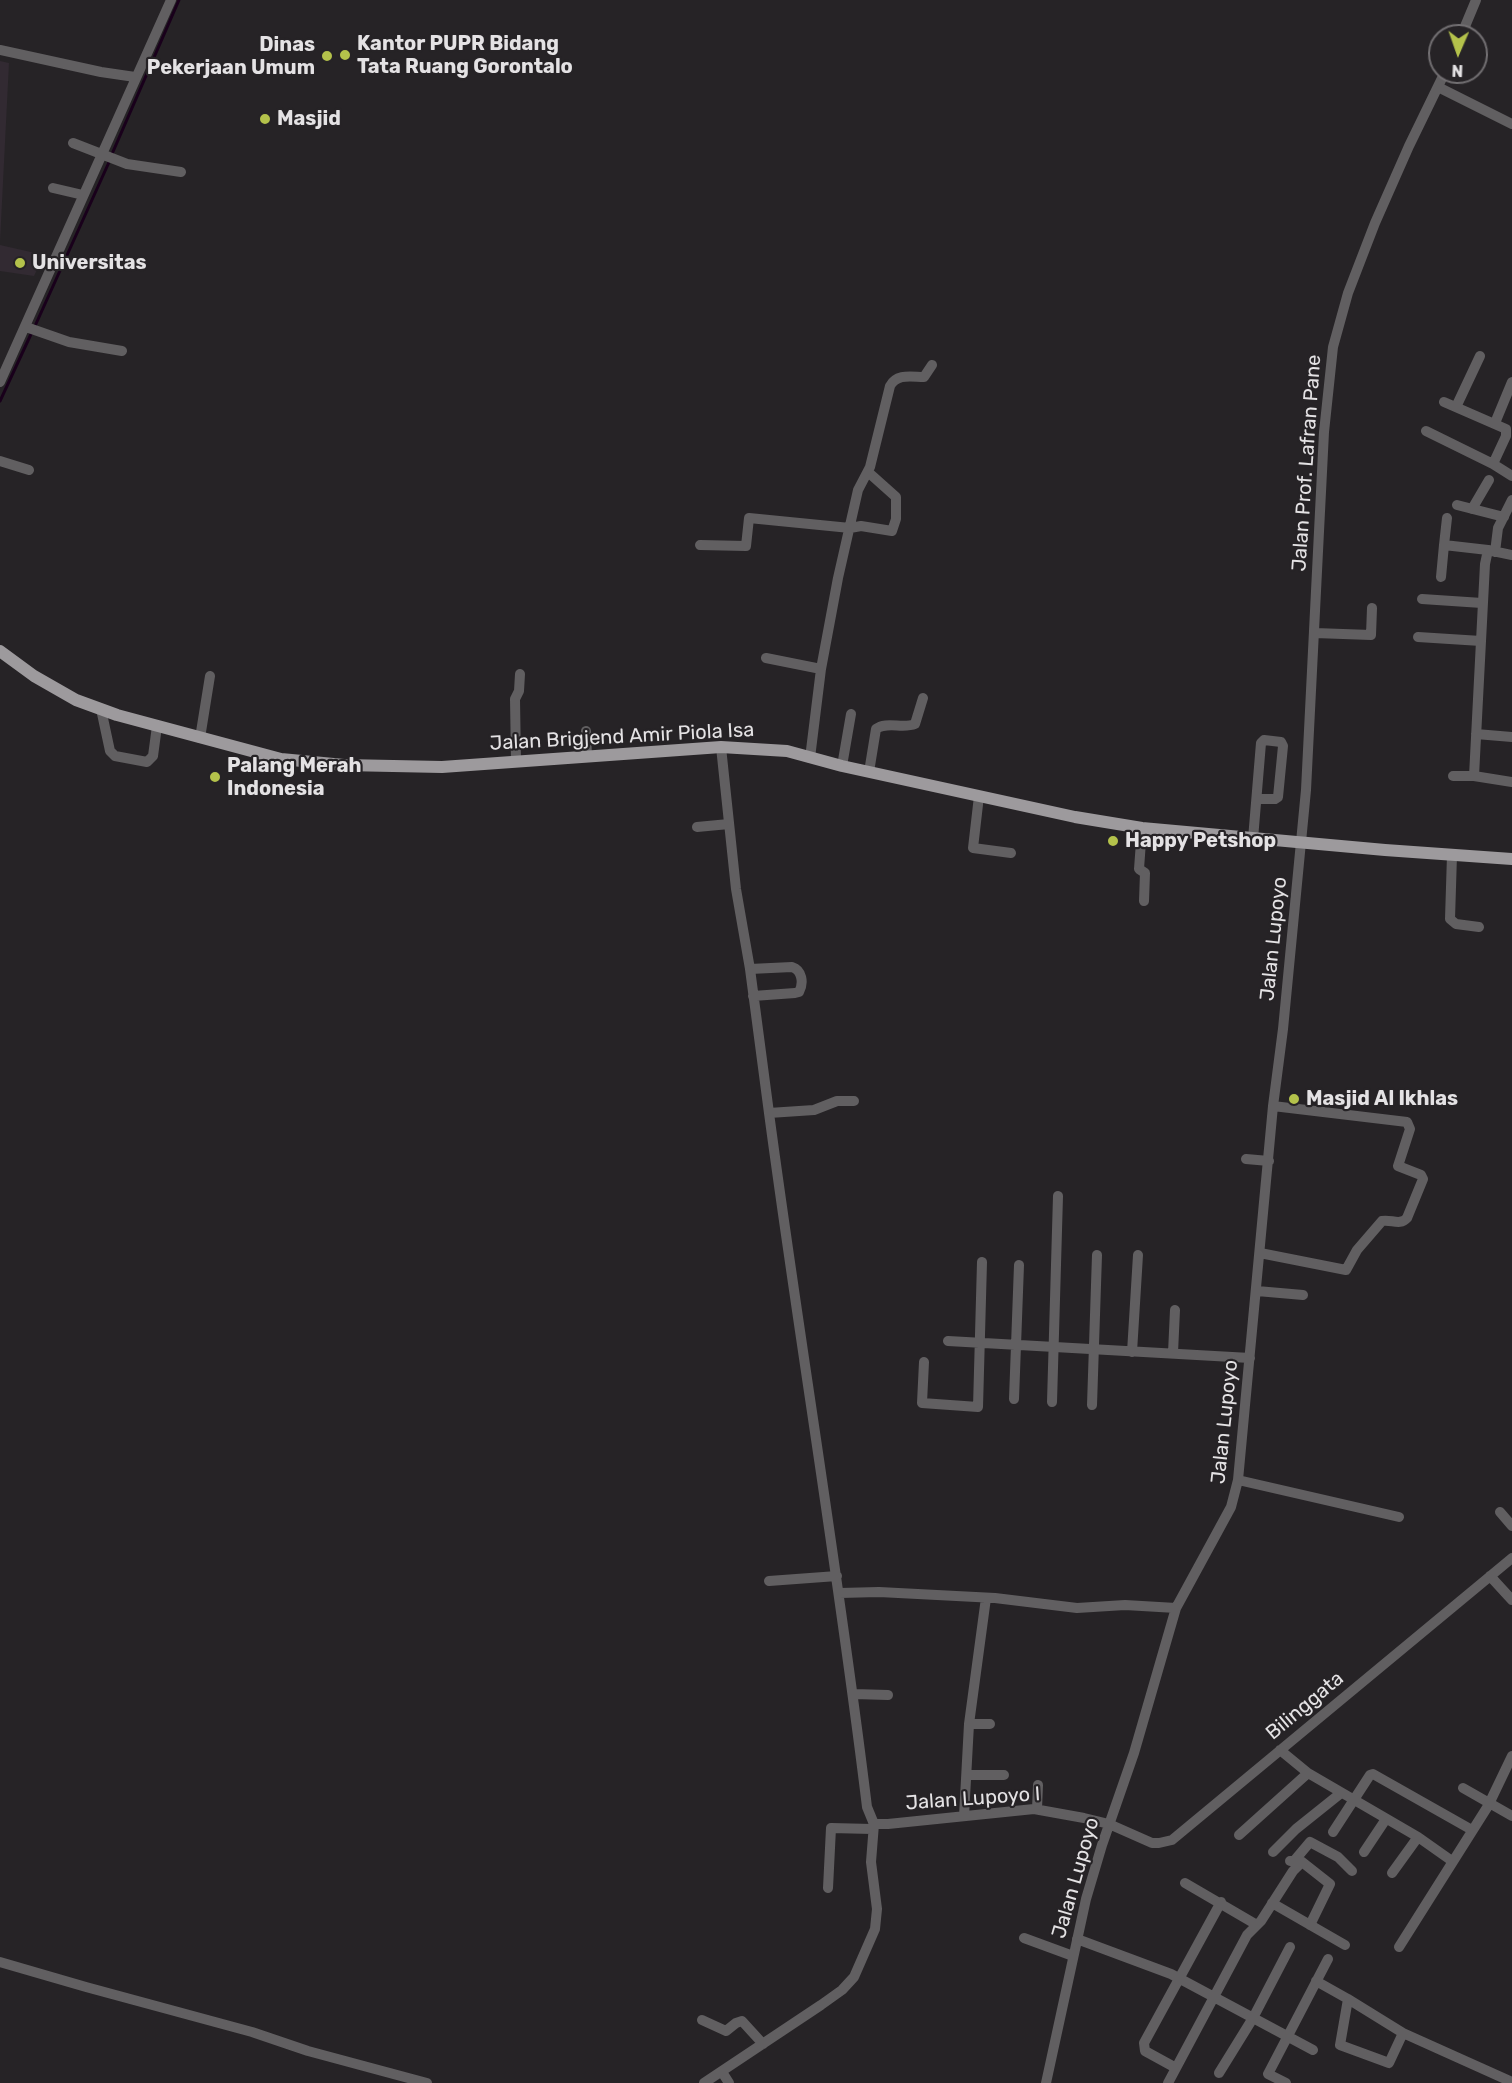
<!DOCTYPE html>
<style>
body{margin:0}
#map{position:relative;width:1512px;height:2083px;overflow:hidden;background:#262326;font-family:Rubik,sans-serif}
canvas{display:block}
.north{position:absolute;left:1428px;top:24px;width:60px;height:60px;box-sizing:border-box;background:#262326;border:2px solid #726f72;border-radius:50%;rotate:182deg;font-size:16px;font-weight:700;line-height:24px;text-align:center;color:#e4e2e4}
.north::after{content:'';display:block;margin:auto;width:21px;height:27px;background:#b4c24b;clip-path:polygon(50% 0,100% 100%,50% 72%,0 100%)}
</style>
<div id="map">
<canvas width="1512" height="2083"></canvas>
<div class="north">N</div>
</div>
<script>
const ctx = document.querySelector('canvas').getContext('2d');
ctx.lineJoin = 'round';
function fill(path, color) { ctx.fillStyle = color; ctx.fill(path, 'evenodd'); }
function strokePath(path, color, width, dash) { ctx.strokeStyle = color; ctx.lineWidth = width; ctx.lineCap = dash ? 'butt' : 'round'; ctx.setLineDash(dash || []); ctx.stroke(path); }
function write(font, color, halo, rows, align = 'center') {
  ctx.font = font + ' Rubik,sans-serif'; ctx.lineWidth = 4.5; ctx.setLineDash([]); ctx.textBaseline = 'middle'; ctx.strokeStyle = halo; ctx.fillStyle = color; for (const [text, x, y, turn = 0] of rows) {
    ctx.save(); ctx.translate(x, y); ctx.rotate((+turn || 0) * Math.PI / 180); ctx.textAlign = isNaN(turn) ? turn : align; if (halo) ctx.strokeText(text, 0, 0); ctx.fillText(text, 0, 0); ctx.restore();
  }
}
const built = new Path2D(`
 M 0,61 L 9,63 L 0,242 Z
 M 0,245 L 44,255 L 34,276 L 0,271 Z`);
const stream = new Path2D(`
 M 112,154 L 179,0
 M 35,326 L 110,160
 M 0,401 L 32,332`);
const minor = new Path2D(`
 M 1461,36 L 1476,0
 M 0,50 L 101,72 L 135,77
 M 1438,87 L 1512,124
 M 73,143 L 127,164 L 181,172
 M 53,188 L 83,195
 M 26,327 L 69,342 L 122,351
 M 0,382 L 171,0
 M 1444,402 L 1506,429 L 1506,436 L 1493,464
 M 1456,407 L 1480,356
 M 1495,423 L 1512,382
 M 1426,431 L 1493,464 L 1512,476
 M 0,461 L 29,470
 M 1457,505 L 1504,517
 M 1472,509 L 1489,480
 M 1447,518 L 1444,545 L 1488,550
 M 700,545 L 746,546 L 749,518 L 850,528 L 861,526 L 892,531 L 896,519 L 896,497 L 868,472
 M 1495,552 L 1498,528 L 1512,500
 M 1512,555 L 1488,550 L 1485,564 L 1474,776 L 1512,782
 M 1441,577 L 1444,545
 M 1422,599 L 1482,603
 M 1315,633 L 1371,635 L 1372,608
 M 1418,637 L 1481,641
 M 766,658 L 821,669
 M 101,709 L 110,751 L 115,756 L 147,762 L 153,756 L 157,726
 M 586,731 L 587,757
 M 1476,734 L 1512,737
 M 200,738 L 210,676
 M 721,747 L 736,889 L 750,969 L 769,1113 L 814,1110 L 837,1101 L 854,1101
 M 810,758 L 821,669 L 838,578 L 858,490 L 870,467 L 890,386 C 897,373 912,377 924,377 L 932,365
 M 516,761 L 515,699 L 519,691 L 520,674
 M 842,766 L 851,714
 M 869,772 L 876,729 C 886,721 903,729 915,724 L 923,698
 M 1453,776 L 1474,776
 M 979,796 L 973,848 L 1011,853
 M 697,827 L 729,824
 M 1142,828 L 1139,869 L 1145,873 L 1144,901
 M 1253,839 L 1261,743 L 1264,740 L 1281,742 L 1283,746 L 1278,797 L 1275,799 L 1257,799
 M 1452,855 L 1450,919 L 1456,924 L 1479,927
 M 750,969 L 792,967 C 802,970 804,983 799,992 L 795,993 L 753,996
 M 1246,1159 L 1269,1161
 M 1260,1253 L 1346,1270 L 1357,1250 L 1382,1221 C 1391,1219 1400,1226 1407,1218 L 1423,1179 L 1421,1175 L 1398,1166 L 1410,1129 L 1407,1122 L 1273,1106
 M 1257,1291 L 1303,1295
 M 948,1341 L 1250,1358
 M 1132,1352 L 1138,1255
 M 1173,1353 L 1175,1310
 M 924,1362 L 922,1403 L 978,1407 L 982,1262
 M 1014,1399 L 1019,1265
 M 1052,1402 L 1058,1196
 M 1092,1405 L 1097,1255
 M 1238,1480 L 1399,1517
 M 1500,1512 L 1512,1526
 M 1490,1576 L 1512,1600
 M 769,1581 L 837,1576
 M 840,1593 L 879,1592 L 995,1598 L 1077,1608 L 1125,1605 L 1176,1608
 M 854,1694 L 888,1695
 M 969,1724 L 990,1724
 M 1280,1750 L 1308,1773 L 1418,1837 L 1452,1861
 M 967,1775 L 1004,1775
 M 1463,1788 L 1512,1816
 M 1037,1809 L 1038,1785
 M 964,1816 L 969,1724 L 986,1598
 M 874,1824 L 888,1824 L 1034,1809 L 1084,1818 L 1109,1824 L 1152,1843 L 1159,1843 L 1172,1840 L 1512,1558
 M 1333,1832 L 1370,1775 L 1373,1774 L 1472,1830
 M 1239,1835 L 1308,1773
 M 1273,1852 L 1296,1829 L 1341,1793
 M 1364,1852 L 1386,1819
 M 1297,1858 L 1330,1884 L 1310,1925
 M 1290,1861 L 1294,1861 L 1310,1842 L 1338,1857 L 1352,1871
 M 1392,1873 L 1418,1837
 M 1185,1883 L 1257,1925
 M 828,1888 L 831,1828 L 872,1829
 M 1272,1903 L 1345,1945
 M 1024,1938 L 1073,1956
 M 1077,1939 L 1171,1974 L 1313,2050
 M 1399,1947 L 1488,1806 L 1512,1756
 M 0,1962 L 86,1987 L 252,2032 L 308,2051 L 427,2083
 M 1316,1981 L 1348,1999
 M 1348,1999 L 1403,2033 L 1389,2063 L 1340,2045 Z
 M 702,2020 L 726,2031 L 736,2023 L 742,2021 L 763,2044
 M 1403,2033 L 1512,2082
 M 1176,2068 L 1145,2051 L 1144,2043 L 1221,1902
 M 722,2072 L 729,2083
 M 1219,2073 L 1253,2018 L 1290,1947
 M 704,2083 L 821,2005 L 842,1990 L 854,1977 L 875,1929 L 877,1909 L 871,1862 L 874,1824 L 867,1807 C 839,1575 800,1345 769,1113
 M 1046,2083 L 1086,1899 L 1102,1845 L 1134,1753 L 1176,1608 L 1231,1507 L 1238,1480 L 1273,1106 L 1283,1029 L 1306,790 L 1324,432 L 1333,347 L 1348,293 L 1375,223 L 1409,146 L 1445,72
 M 1168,2083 L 1247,1935 L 1261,1921 L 1293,1871 L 1302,1862
 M 1286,2083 L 1268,2074 L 1328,1959`);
const major = new Path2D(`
 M 0,651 L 34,676 L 76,700 L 117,715 L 281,759 L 344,765 L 442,767 L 721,747 L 787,751 L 842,766 L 1075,817 L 1142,828 L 1385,850 L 1512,859`);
const markers = [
 [345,55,6,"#b4c24b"],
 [327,56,6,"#b4c24b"],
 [265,119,6,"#b4c24b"],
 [20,263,6,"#b4c24b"],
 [215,777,6,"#b4c24b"],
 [1113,841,6,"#b4c24b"],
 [1294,1099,6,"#b4c24b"]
];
const poiNames = [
 ["Kantor PUPR Bidang",357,44],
 ["Tata Ruang Gorontalo",357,67],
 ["Dinas",315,45,"right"],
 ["Pekerjaan Umum",315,68,"right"],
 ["Masjid",277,119],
 ["Universitas",32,263],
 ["Palang Merah",227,766],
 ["Indonesia",227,789],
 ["Happy Petshop",1125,841],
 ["Masjid Al Ikhlas",1306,1099]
];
const streetNames = [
 ["Jalan Prof. Lafran Pane",1307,463,-86],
 ["Jalan Brigjend Amir Piola Isa",622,737,-3],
 ["Jalan Lupoyo",1274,939,-84],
 ["Jalan Lupoyo",1225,1422,-84],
 ["Bilinggata",1305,1706,-40],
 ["Jalan Lupoyo I",973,1799,-4],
 ["Jalan Lupoyo",1076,1878,-74]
];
fill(built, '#322a32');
strokePath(stream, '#19001b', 3);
strokePath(minor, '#615f61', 10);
strokePath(major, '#9d9a9d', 12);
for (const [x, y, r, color] of markers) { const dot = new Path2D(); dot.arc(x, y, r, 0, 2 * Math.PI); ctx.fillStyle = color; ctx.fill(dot); strokePath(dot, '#262326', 2); }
write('bold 20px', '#e4e2e4', '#262326', poiNames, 'left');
write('20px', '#e4e2e4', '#262326', streetNames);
</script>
